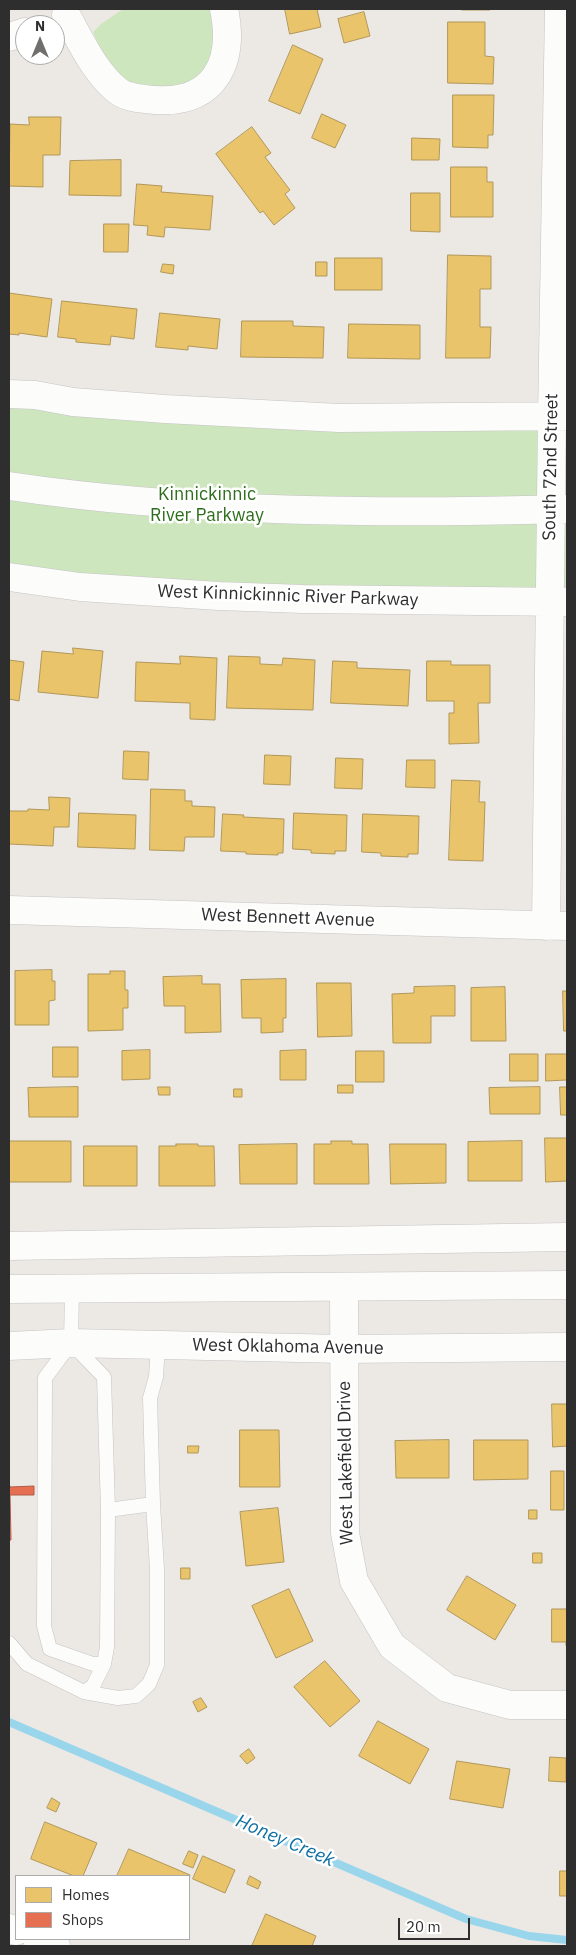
<!DOCTYPE html>
<style>
body{margin:0}
#map{position:relative;width:576px;height:1955px;overflow:hidden;background:#ece8e4;font-family:"IBM Plex Sans",sans-serif}
canvas{display:block}
.frame{position:absolute;inset:0;border:10px solid #2e2e2e;pointer-events:none}
.legend{position:absolute;left:15px;top:1875px;width:175px;height:65px;box-sizing:border-box;background:#fff;border:1px solid #ababab;margin:0;padding:6px 9px;list-style:none;font-size:15px;color:#2e2e2e}
.legend li{display:flex;align-items:center;gap:10px;height:25px}
.legend b{width:25px;border:1px solid #ababab}
.north{position:absolute;left:15px;top:15px;width:50px;height:50px;box-sizing:border-box;background:#fff;border:1px solid #ababab;border-radius:50%;rotate:0deg;font-size:14px;font-weight:700;line-height:20px;text-align:center;color:#2e2e2e}
.north::after{content:'';display:block;margin:auto;width:18px;height:22px;background:#706f6e;clip-path:polygon(50% 0,100% 100%,50% 72%,0 100%)}
.scale{position:absolute;left:398px;top:1918px;width:72px;height:22px;box-sizing:border-box;border:2px solid #2e2e2e;border-top:0;padding-left:6px;font-size:15px;line-height:18px;white-space:nowrap;color:#2e2e2e;-webkit-text-stroke:4px #fff;paint-order:stroke}
</style>
<div id="map">
<canvas width="576" height="1955"></canvas>
<div class="frame"></div>
<ul class="legend">
<li><b style="height:14px;background:#e9c46a"></b>Homes</li>
<li><b style="height:14px;background:#e76f51"></b>Shops</li>
</ul>
<div class="north">N</div>
<div class="scale">20 m</div>
</div>
<script>
const ctx = document.querySelector('canvas').getContext('2d');
ctx.lineJoin = 'round';
function fill(path, color) { ctx.fillStyle = color; ctx.fill(path, 'evenodd'); }
function strokePath(path, color, width, dash) { ctx.strokeStyle = color; ctx.lineWidth = width; ctx.lineCap = dash ? 'butt' : 'round'; ctx.setLineDash(dash || []); ctx.stroke(path); }
function write(font, color, halo, rows, align = 'center') {
  ctx.font = font + ' "IBM Plex Sans",sans-serif'; ctx.lineWidth = 5; ctx.setLineDash([]); ctx.textBaseline = 'middle'; ctx.strokeStyle = halo; ctx.fillStyle = color; for (const [text, x, y, turn = 0] of rows) {
    ctx.save(); ctx.translate(x, y); ctx.rotate((+turn || 0) * Math.PI / 180); ctx.textAlign = isNaN(turn) ? turn : align; if (halo) ctx.strokeText(text, 0, 0); ctx.fillText(text, 0, 0); ctx.restore();
  }
}
const green = new Path2D(`
 M 123,9 L 212,9 C 217,38 219,58 194,79 C 187,83 177,90 170,91 C 159,93 138,87 127,86 L 103,55 L 93,32 L 101,24 Z
 M 9,406 L 567,424 L 567,587 L 213,589 L 52,573 L 9,564 Z`);
const homes = new Path2D(`
 M 285,9 L 317,9 L 321,27 L 290,34 Z
 M 462,9 L 490,9 L 490,10 L 462,10 Z
 M 364,12 L 370,36 L 344,43 L 338,19 Z
 M 448,22 L 485,22 L 485,56 L 494,57 L 493,84 L 448,83 Z
 M 293,45 L 323,59 L 300,114 L 269,101 Z
 M 453,95 L 494,95 L 493,135 L 488,135 L 488,148 L 453,147 Z
 M 322,114 L 346,125 L 335,148 L 312,138 Z
 M 29,117 L 61,117 L 60,155 L 43,155 L 43,187 L 9,186 L 10,124 L 29,125 Z
 M 252,127 L 271,153 L 265,157 L 290,190 L 285,194 L 295,208 L 274,225 L 263,211 L 260,213 L 216,154 Z
 M 412,138 L 440,139 L 439,160 L 412,160 Z
 M 121,160 L 121,196 L 69,195 L 70,161 Z
 M 451,167 L 487,167 L 487,182 L 493,182 L 493,217 L 451,217 Z
 M 137,184 L 162,186 L 161,192 L 213,196 L 210,230 L 165,227 L 164,237 L 147,235 L 148,226 L 134,225 Z
 M 411,193 L 440,193 L 440,232 L 411,231 Z
 M 104,224 L 129,224 L 128,252 L 104,252 Z
 M 448,255 L 491,256 L 491,289 L 480,289 L 480,327 L 491,327 L 490,358 L 446,358 Z
 M 335,258 L 382,258 L 382,290 L 335,290 Z
 M 316,262 L 327,262 L 327,276 L 316,276 Z
 M 163,264 L 174,265 L 173,274 L 161,272 Z
 M 9,293 L 52,299 L 47,337 L 19,333 L 19,335 L 9,334 Z
 M 62,301 L 137,309 L 134,339 L 111,336 L 110,345 L 76,342 L 76,339 L 58,337 Z
 M 160,313 L 220,319 L 217,349 L 188,346 L 188,350 L 156,347 Z
 M 242,321 L 293,321 L 293,326 L 324,327 L 323,358 L 241,357 Z
 M 349,324 L 420,325 L 420,359 L 348,358 Z
 M 73,648 L 103,651 L 98,698 L 38,692 L 42,651 L 73,654 Z
 M 180,656 L 217,658 L 215,720 L 190,719 L 190,703 L 135,701 L 136,662 L 180,664 Z
 M 229,656 L 260,657 L 260,664 L 282,665 L 283,658 L 315,660 L 313,710 L 227,708 Z
 M 9,660 L 24,662 L 19,701 L 9,699 Z
 M 333,661 L 357,662 L 357,668 L 410,670 L 408,706 L 331,703 Z
 M 427,661 L 451,661 L 451,665 L 490,665 L 490,703 L 478,703 L 479,743 L 449,744 L 449,713 L 454,713 L 454,701 L 427,701 Z
 M 124,751 L 149,752 L 148,780 L 123,779 Z
 M 265,755 L 291,756 L 290,785 L 264,784 Z
 M 336,758 L 363,759 L 362,789 L 335,788 Z
 M 407,760 L 435,760 L 435,788 L 406,787 Z
 M 452,780 L 480,781 L 479,802 L 485,802 L 483,861 L 449,860 Z
 M 151,789 L 185,790 L 185,801 L 192,801 L 192,806 L 215,807 L 214,837 L 185,837 L 184,851 L 150,850 Z
 M 49,797 L 70,798 L 69,827 L 54,827 L 53,846 L 9,844 L 9,811 L 28,811 L 28,809 L 49,810 Z
 M 79,813 L 136,815 L 135,849 L 78,847 Z
 M 294,813 L 347,815 L 346,851 L 335,851 L 335,854 L 311,853 L 311,850 L 293,849 Z
 M 223,814 L 244,815 L 243,817 L 284,819 L 283,853 L 278,853 L 278,855 L 246,854 L 246,852 L 221,851 Z
 M 363,814 L 419,816 L 418,854 L 408,854 L 408,857 L 381,856 L 381,853 L 362,852 Z
 M 52,970 L 52,981 L 55,981 L 55,1000 L 49,1001 L 49,1025 L 15,1025 L 15,971 Z
 M 110,971 L 125,971 L 125,990 L 128,990 L 128,1008 L 123,1008 L 123,1030 L 88,1031 L 88,974 L 110,974 Z
 M 202,976 L 202,984 L 220,984 L 221,1032 L 185,1033 L 185,1006 L 164,1006 L 163,977 Z
 M 286,979 L 286,1018 L 283,1018 L 283,1032 L 261,1033 L 261,1018 L 242,1018 L 241,980 Z
 M 317,983 L 351,983 L 352,1036 L 318,1037 Z
 M 455,986 L 455,1016 L 431,1016 L 431,1043 L 393,1043 L 392,994 L 414,993 L 414,987 Z
 M 505,987 L 506,1041 L 471,1041 L 471,988 Z
 M 563,991 L 567,991 L 567,1031 L 564,1031 Z
 M 53,1047 L 78,1047 L 78,1077 L 53,1077 Z
 M 150,1050 L 150,1079 L 122,1080 L 122,1051 Z
 M 306,1050 L 306,1080 L 280,1080 L 280,1051 Z
 M 356,1051 L 384,1051 L 384,1082 L 356,1082 Z
 M 510,1054 L 538,1054 L 538,1081 L 510,1081 Z
 M 546,1054 L 567,1054 L 567,1080 L 546,1081 Z
 M 338,1085 L 353,1085 L 353,1093 L 338,1093 Z
 M 78,1087 L 78,1117 L 29,1117 L 28,1088 Z
 M 158,1087 L 170,1087 L 170,1095 L 159,1095 Z
 M 540,1087 L 540,1114 L 490,1114 L 489,1088 Z
 M 560,1087 L 567,1087 L 567,1115 L 561,1115 Z
 M 234,1089 L 242,1089 L 242,1097 L 234,1097 Z
 M 545,1138 L 567,1138 L 567,1181 L 546,1182 Z
 M 9,1141 L 71,1141 L 71,1182 L 9,1182 Z
 M 331,1141 L 352,1141 L 352,1144 L 368,1144 L 369,1184 L 314,1184 L 314,1144 L 331,1144 Z
 M 522,1141 L 522,1181 L 468,1181 L 468,1142 Z
 M 176,1144 L 198,1144 L 198,1146 L 214,1146 L 215,1186 L 159,1186 L 159,1146 L 176,1146 Z
 M 297,1144 L 297,1184 L 240,1184 L 239,1145 Z
 M 390,1144 L 446,1144 L 446,1183 L 391,1184 Z
 M 84,1146 L 137,1146 L 137,1186 L 84,1186 Z
 M 552,1404 L 567,1404 L 567,1446 L 553,1447 Z
 M 240,1430 L 279,1430 L 280,1487 L 240,1487 Z
 M 449,1440 L 449,1478 L 396,1478 L 395,1441 Z
 M 474,1440 L 528,1440 L 528,1479 L 474,1480 Z
 M 188,1446 L 199,1446 L 198,1453 L 188,1453 Z
 M 551,1471 L 564,1471 L 564,1510 L 551,1510 Z
 M 278,1508 L 284,1562 L 246,1566 L 240,1512 Z
 M 529,1510 L 537,1510 L 537,1519 L 529,1519 Z
 M 533,1553 L 542,1553 L 542,1563 L 533,1563 Z
 M 181,1568 L 190,1568 L 190,1579 L 181,1579 Z
 M 467,1576 L 516,1605 L 495,1640 L 447,1610 Z
 M 289,1589 L 313,1641 L 276,1658 L 252,1606 Z
 M 552,1609 L 567,1609 L 567,1646 L 566,1646 L 566,1642 L 552,1642 Z
 M 325,1661 L 360,1701 L 330,1727 L 294,1687 Z
 M 201,1698 L 207,1707 L 198,1712 L 193,1702 Z
 M 378,1721 L 429,1749 L 410,1784 L 359,1756 Z
 M 249,1749 L 255,1758 L 247,1764 L 240,1756 Z
 M 550,1757 L 566,1758 L 566,1782 L 549,1781 Z
 M 457,1761 L 510,1769 L 503,1808 L 450,1799 Z
 M 52,1798 L 60,1803 L 56,1812 L 47,1808 Z
 M 45,1822 L 97,1843 L 83,1876 L 74,1876 L 31,1859 Z
 M 129,1849 L 190,1875 L 189,1879 L 189,1876 L 117,1876 Z
 M 189,1851 L 198,1855 L 193,1868 L 183,1864 Z
 M 203,1856 L 235,1870 L 225,1893 L 193,1879 Z
 M 560,1871 L 567,1871 L 567,1896 L 560,1896 Z
 M 250,1876 L 261,1882 L 258,1889 L 247,1884 Z
 M 266,1914 L 316,1936 L 312,1946 L 252,1946 Z`);
const shops = new Path2D(`
 M 9,1482 L 10,1487 L 34,1486 L 34,1495 L 10,1495 L 11,1540 L 9,1540 Z`);
const stream = new Path2D(`
 M 9,1722 L 466,1919 L 529,1936 L 567,1940`);
const lane = new Path2D(`
 M 72,1344 L 104,1377 L 108,1510 L 107,1647 L 104,1664 L 93,1664 L 50,1649 L 44,1626 L 45,1378 L 71,1343 L 72,1289
 M 108,1510 L 153,1504
 M 9,1643 L 27,1664 L 84,1692 L 93,1686 L 104,1664
 M 84,1692 L 118,1698 L 136,1696 L 149,1684 L 157,1665 L 157,1569 L 153,1504 L 150,1398 L 156,1377 L 158,1345`);
const street = new Path2D(`
 M 66,15 C 81,41 94,72 118,91 C 127,98 143,99 155,100 C 215,104 235,62 224,9
 M 9,37 L 25,32
 M 9,394 L 35,395 L 73,402 L 165,409 L 339,418 L 567,416
 M 9,486 C 192,513 383,514 567,509
 M 9,577 L 80,587 L 219,596 L 303,599 L 567,602
 M 9,910 L 567,926
 M 546,926 L 552,417 L 559,9
 M 9,1246 L 567,1237
 M 344,1287 L 345,1533 L 354,1581 L 392,1646 L 447,1688 L 510,1705 L 567,1705
 M 9,1928 L 16,1931
 M 37,1939 L 56,1946`);
const secondary = new Path2D(`
 M 9,1289 L 567,1285
 M 9,1346 L 71,1343 L 344,1349 L 567,1347`);
const streetNames = [
 ["South 72nd Street",551,467,-89],
 ["West Kinnickinnic River Parkway",288,596,2],
 ["West Bennett Avenue",288,918,2],
 ["West Oklahoma Avenue",288,1347,1],
 ["West Lakefield Drive",346,1463,-91]
];
const parkNames = [
 ["Kinnickinnic",207,495],
 ["River Parkway",207,516]
];
const waterNames = [
 ["Honey Creek",285,1841,23]
];
fill(green, '#cee6be');
fill(homes, '#e9c46a');
strokePath(homes, '#b19758', 1);
fill(shops, '#e76f51');
strokePath(shops, '#b05c46', 1);
strokePath(stream, '#99d6ec', 8);
strokePath(lane, '#c5c4c5', 15);
strokePath(street, '#c5c4c5', 29);
strokePath(secondary, '#c5c4c5', 29);
strokePath(lane, '#fcfcfb', 14);
strokePath(street, '#fcfcfb', 28);
strokePath(secondary, '#fcfcfb', 28);
write('18px', '#2e2e2e', '#fff', streetNames);
write('18px', '#2c6e1b', '#fff', parkNames);
write('italic 19px', '#0d6fa3', '#fff', waterNames);
</script>
